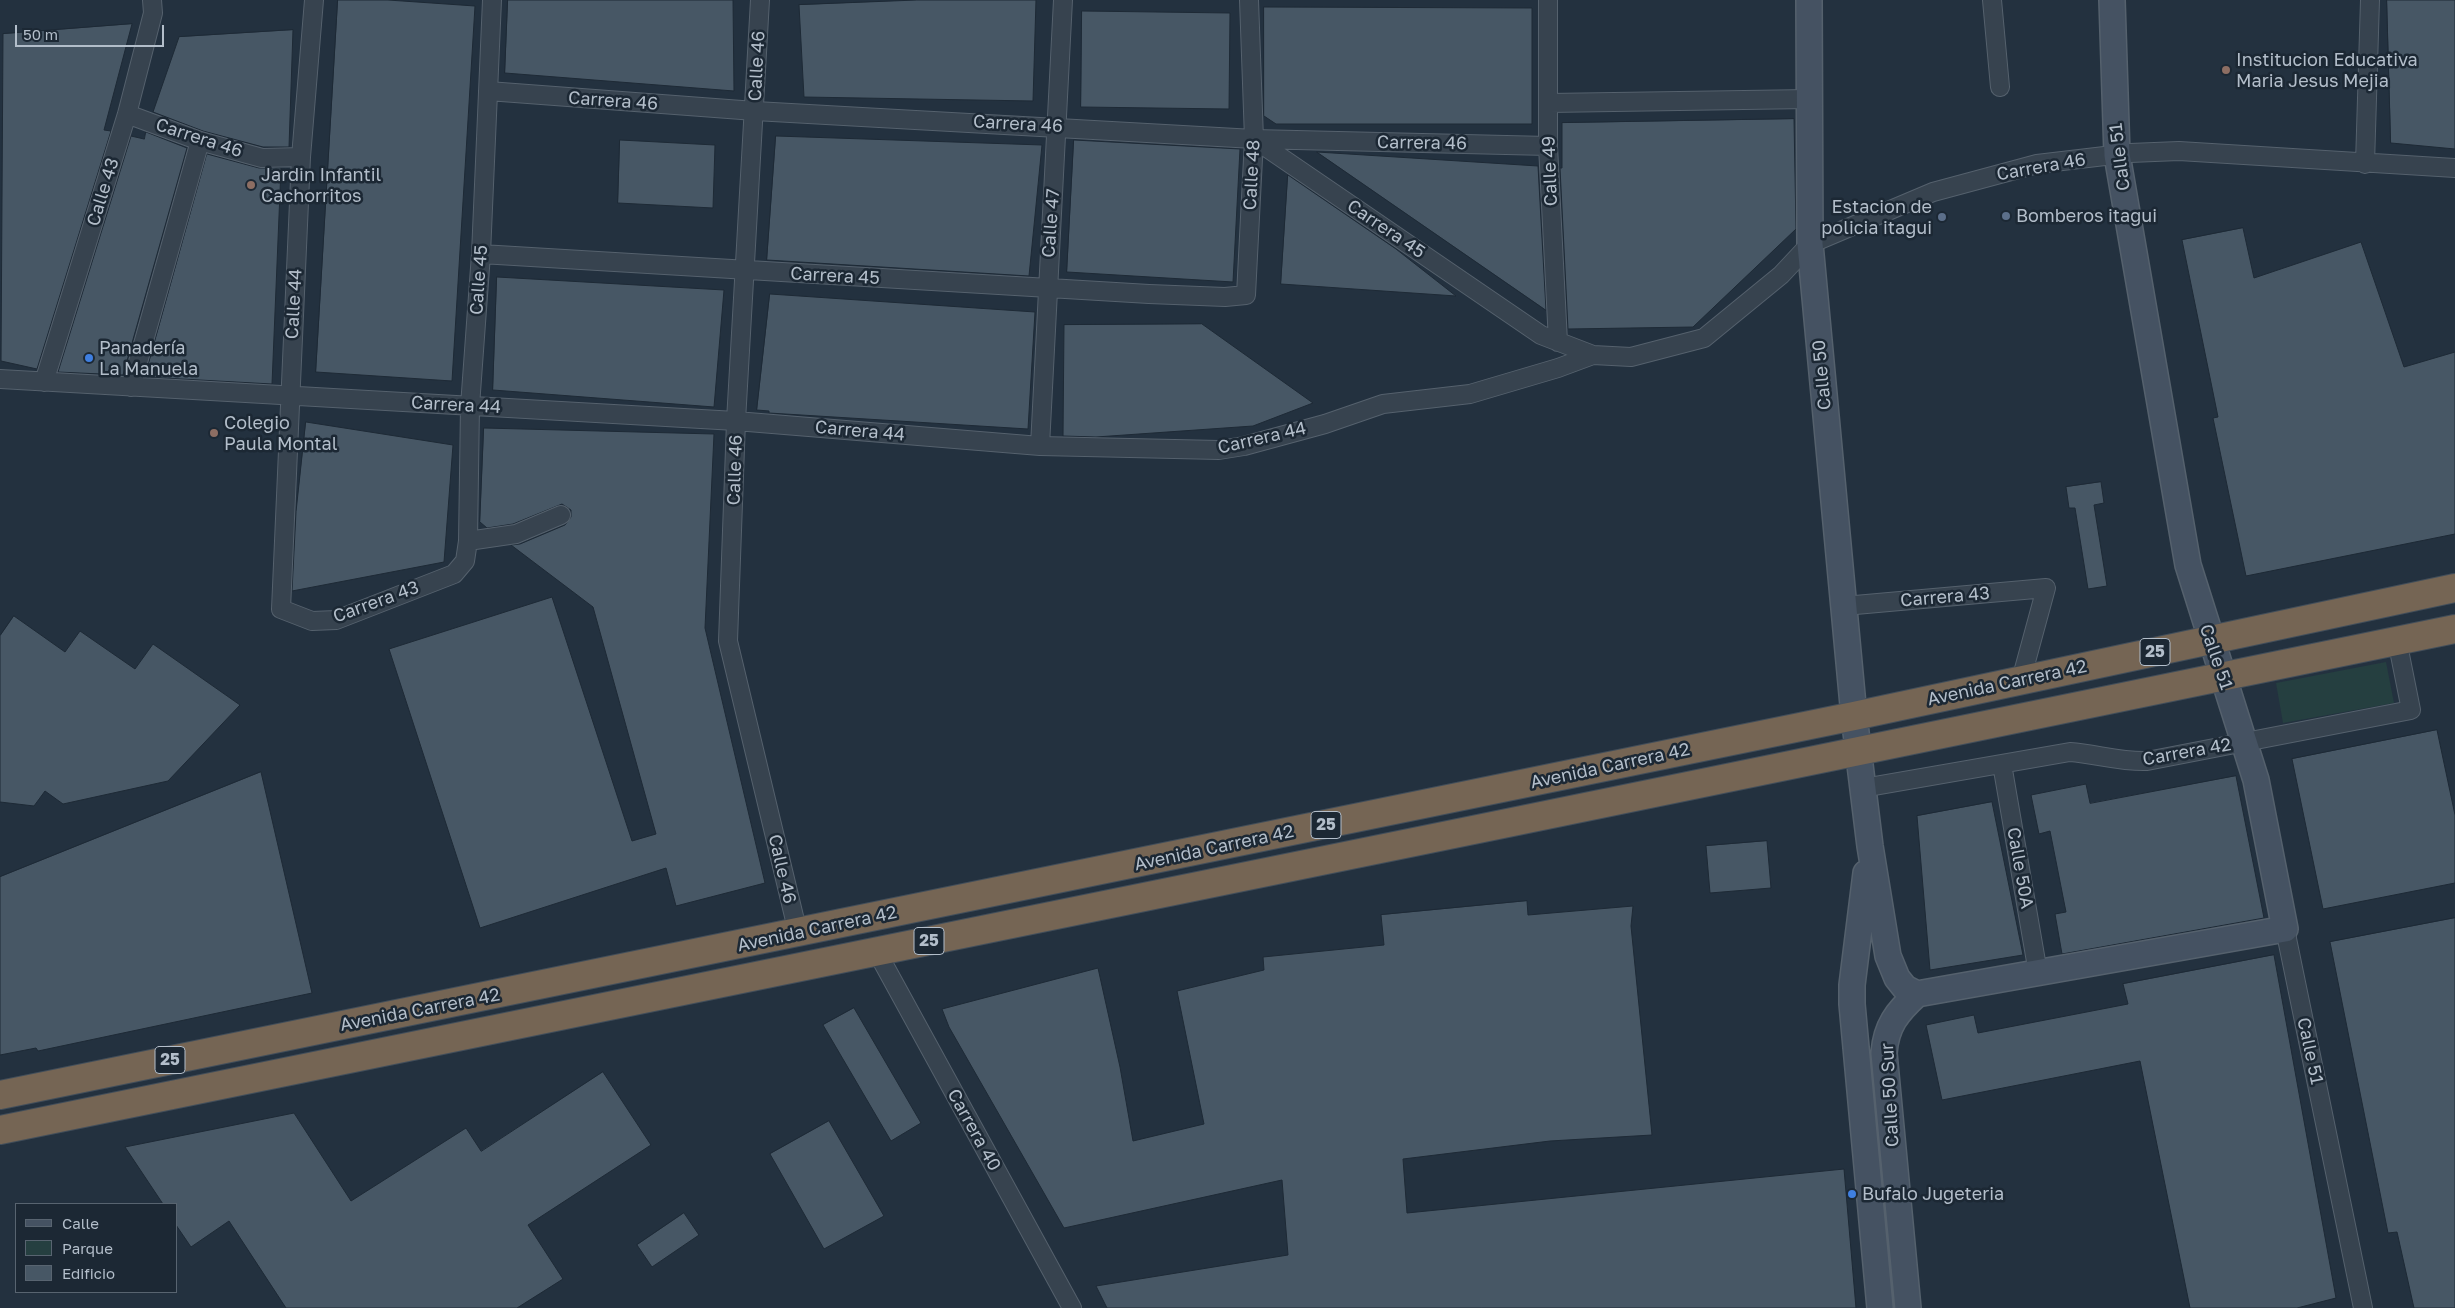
<!DOCTYPE html>
<meta charset="utf-8">
<style>
body{margin:0}
#map{position:relative;width:2455px;height:1308px;overflow:hidden;background:#23313f;font-family:"Golos Text",sans-serif}
canvas{display:block}
.legend{position:absolute;left:15px;top:1203px;width:162px;height:90px;box-sizing:border-box;background:#1c2834;border:1px solid #586470;margin:0;padding:6px 9px;list-style:none;font-size:15px;color:#b3beca}
.legend li{display:flex;align-items:center;gap:10px;height:25px}
.legend b{width:25px;border:1px solid #586470}
.scale{position:absolute;left:15px;top:25px;width:149px;height:22px;box-sizing:border-box;border:2px solid #b3beca;border-top:0;padding-left:6px;font-size:15px;line-height:18px;white-space:nowrap;color:#b3beca;-webkit-text-stroke:4px #1c2834;paint-order:stroke}
</style>
<div id="map">
<canvas width="2455" height="1308"></canvas>
<ul class="legend">
<li><b style="height:6px;background:#455262"></b>Calle</li>
<li><b style="height:14px;background:#253f40"></b>Parque</li>
<li><b style="height:14px;background:#475765"></b>Edificio</li>
</ul>
<div class="scale">50 m</div>
</div>
<script>
const ctx = document.querySelector('canvas').getContext('2d');
ctx.lineJoin = 'round';
function fill(path, color) { ctx.fillStyle = color; ctx.fill(path, 'evenodd'); }
function strokePath(path, color, width, dash) { ctx.strokeStyle = color; ctx.lineWidth = width; ctx.lineCap = dash ? 'butt' : 'round'; ctx.setLineDash(dash || []); ctx.stroke(path); }
function write(font, color, halo, rows, align = 'center') {
  ctx.font = font + ' "Golos Text",sans-serif'; ctx.lineWidth = 5; ctx.setLineDash([]); ctx.textBaseline = 'middle'; ctx.strokeStyle = halo; ctx.fillStyle = color; for (const [text, x, y, turn = 0] of rows) {
    ctx.save(); ctx.translate(x, y); ctx.rotate((+turn || 0) * Math.PI / 180); ctx.textAlign = isNaN(turn) ? turn : align; if (halo) ctx.strokeText(text, 0, 0); ctx.fillText(text, 0, 0); ctx.restore();
  }
}
const green = new Path2D(`
 M 2386,662 L 2394,703 L 2283,723 L 2276,683 Z`);
const building = new Path2D(`
 M 338,0 L 388,0 L 475,6 L 452,381 L 316,372 Z
 M 508,0 L 733,0 L 734,91 L 505,73 Z
 M 917,0 L 1036,0 L 1033,101 L 804,97 L 799,5 Z
 M 2387,0 L 2455,0 L 2455,149 L 2391,143 Z
 M 1264,7 L 1532,8 L 1532,124 L 1276,124 L 1264,116 Z
 M 1082,11 L 1230,13 L 1229,109 L 1081,107 Z
 M 132,24 L 104,130 L 111,131 L 37,369 L 1,361 L 3,34 Z
 M 293,30 L 289,147 L 263,147 L 203,131 L 153,112 L 179,37 Z
 M 1794,119 L 1796,229 L 1693,327 L 1568,329 L 1560,168 L 1562,168 L 1562,123 Z
 M 146,132 L 187,148 L 123,375 L 58,372 L 131,136 L 144,139 Z
 M 776,136 L 1042,145 L 1029,276 L 767,260 Z
 M 620,140 L 715,145 L 713,208 L 618,203 Z
 M 1074,140 L 1240,149 L 1233,282 L 1067,272 Z
 M 1317,152 L 1538,166 L 1546,310 Z
 M 207,154 L 259,168 L 281,168 L 272,384 L 145,377 Z
 M 1288,175 L 1396,249 L 1456,296 L 1281,284 Z
 M 2243,228 L 2254,278 L 2361,242 L 2404,367 L 2455,352 L 2455,534 L 2246,576 L 2213,418 L 2218,417 L 2182,240 Z
 M 497,277 L 724,290 L 714,407 L 493,390 Z
 M 770,294 L 1035,312 L 1028,429 L 769,413 L 769,411 L 757,410 Z
 M 1202,324 L 1313,403 L 1253,426 L 1096,437 L 1063,436 L 1064,325 Z
 M 306,422 L 453,445 L 444,562 L 292,591 L 296,512 Z
 M 484,428 L 714,434 L 705,628 L 765,883 L 676,906 L 666,868 L 480,928 L 389,649 L 552,597 L 632,841 L 656,834 L 593,607 L 511,545 L 520,544 L 565,525 L 571,517 L 571,510 L 562,504 L 513,524 L 487,528 L 480,522 Z
 M 2101,482 L 2104,503 L 2094,505 L 2107,586 L 2088,589 L 2075,508 L 2069,508 L 2066,487 Z
 M 14,616 L 65,652 L 80,631 L 135,669 L 153,644 L 240,705 L 168,781 L 63,804 L 45,791 L 34,806 L 0,802 L 0,636 Z
 M 2437,730 L 2455,815 L 2455,883 L 2323,909 L 2292,759 Z
 M 261,772 L 312,993 L 38,1051 L 36,1048 L 0,1055 L 0,877 Z
 M 2236,776 L 2264,918 L 2062,954 L 2055,914 L 2066,912 L 2050,831 L 2039,834 L 2031,795 L 2086,784 L 2090,803 Z
 M 1992,802 L 2023,955 L 1930,970 L 1917,816 Z
 M 1767,841 L 1771,888 L 1710,893 L 1706,846 Z
 M 1527,901 L 1528,915 L 1633,906 L 1631,926 L 1652,1135 L 1550,1141 L 1403,1159 L 1407,1213 L 1844,1169 L 1856,1308 L 1107,1308 L 1096,1286 L 1288,1255 L 1282,1180 L 1064,1228 L 949,1027 L 942,1009 L 1098,968 L 1120,1067 L 1133,1141 L 1204,1124 L 1177,991 L 1264,970 L 1263,957 L 1384,945 L 1381,915 Z
 M 2455,918 L 2455,1308 L 2414,1308 L 2397,1232 L 2388,1233 L 2330,942 Z
 M 2274,955 L 2336,1298 L 2297,1308 L 2190,1308 L 2140,1061 L 1942,1100 L 1926,1025 L 1974,1015 L 1978,1033 L 2128,1004 L 2123,984 Z
 M 854,1008 L 921,1123 L 891,1141 L 823,1025 Z
 M 603,1072 L 651,1145 L 528,1225 L 563,1279 L 517,1308 L 286,1308 L 229,1221 L 191,1247 L 176,1225 L 176,1204 L 163,1204 L 125,1147 L 294,1113 L 351,1201 L 466,1128 L 481,1151 Z
 M 829,1121 L 884,1216 L 824,1249 L 770,1154 Z
 M 684,1213 L 699,1235 L 652,1267 L 637,1245 Z`);
const street = new Path2D(`
 M 314,0 L 301,157 L 281,609 L 312,621 L 336,620 L 454,574 L 465,561 L 468,541 L 470,406 L 481,254 L 492,0
 M 760,0 L 736,421 L 728,641 L 798,933
 M 1548,0 L 1548,146 L 1558,342
 M 1992,0 L 2000,87
 M 488,91 L 755,111 L 1254,139 L 1548,146
 M 1549,103 L 1809,99
 M 127,114 L 200,141 L 262,158 L 301,157
 M 1254,139 L 1541,335 L 1593,355
 M 2365,164 L 2370,0
 M 481,254 L 1149,294 L 1225,297 L 1246,295 L 1254,139 L 1249,0
 M 0,379 L 736,421 L 1040,446 L 1219,450 L 1244,446 L 1325,424 L 1383,404 L 1470,394 L 1558,368 L 1593,355 L 1631,357 L 1704,338 L 1781,275 L 1810,244 L 1933,192 L 2037,164 L 2130,153 L 2179,151 L 2455,168
 M 44,382 L 127,114 L 153,13 L 152,0
 M 131,387 L 200,141
 M 1040,446 L 1063,0
 M 468,541 L 516,534 L 561,515
 M 1844,606 L 2046,588 L 2021,680
 M 2002,764 L 2038,973
 M 1863,788 L 2070,752 C 2096,754 2121,762 2147,761 L 2411,710 L 2397,640
 M 2285,929 L 2363,1308
 M 877,952 L 1072,1308`);
const secondary = new Path2D(`
 M 1809,0 L 1810,244 L 1854,716 L 1870,846 L 1888,956 L 1897,978 L 1905,988 L 1917,994
 M 1866,873 L 1852,985 L 1852,1004 L 1880,1308
 M 1917,994 L 2285,929 L 2256,780 L 2188,565 L 2117,155 L 2112,0
 M 1908,1308 L 1884,1053 C 1886,1026 1897,1012 1917,994`);
const highway = new Path2D(`
 M 0,1095 L 1854,716 L 2455,588
 M 0,1130 C 820,970 1636,793 2455,629`);
const markers = [
 [2226,70,5,"#8d6e63"],
 [251,185,5,"#8d6e63"],
 [2006,216,5,"#5c6f8a"],
 [1942,217,5,"#5c6f8a"],
 [89,358,5,"#3f7fe0"],
 [214,433,5,"#8d6e63"],
 [1852,1194,5,"#3f7fe0"]
];
const shields = [
 [2155,652,30],
 [1326,825,30],
 [929,941,30],
 [170,1060,30]
];
const shieldNames = [
 ["25",2155,652],
 ["25",1326,825],
 ["25",929,941],
 ["25",170,1060]
];
const poiNames = [
 ["Institucion Educativa",2236,60],
 ["Maria Jesus Mejia",2236,81],
 ["Jardin Infantil",261,175],
 ["Cachorritos",261,196],
 ["Estacion de",1932,207,"right"],
 ["policia itagui",1932,228,"right"],
 ["Bomberos itagui",2016,216],
 ["Panadería",99,348],
 ["La Manuela",99,369],
 ["Colegio",224,423],
 ["Paula Montal",224,444],
 ["Bufalo Jugeteria",1862,1194]
];
const streetNames = [
 ["Calle 46",757,66,-87],
 ["Carrera 46",613,101,4],
 ["Carrera 46",1018,124,3],
 ["Carrera 46",199,138,18],
 ["Carrera 46",1422,143,1],
 ["Calle 51",2120,157,-97],
 ["Carrera 46",2041,167,-10],
 ["Calle 49",1550,171,-92],
 ["Calle 48",1252,175,-87],
 ["Calle 43",103,192,-73],
 ["Calle 47",1051,223,-86],
 ["Carrera 45",1386,229,34],
 ["Carrera 45",835,276,3],
 ["Calle 45",479,280,-86],
 ["Calle 44",294,304,-87],
 ["Calle 50",1822,375,-95],
 ["Carrera 44",456,405,3],
 ["Carrera 44",860,431,5],
 ["Carrera 44",1262,438,-13],
 ["Calle 46",735,470,-88],
 ["Carrera 43",1945,597,-5],
 ["Carrera 43",376,602,-20],
 ["Calle 51",2216,657,71],
 ["Avenida Carrera 42",2007,683,-12],
 ["Carrera 42",2187,752,-10],
 ["Avenida Carrera 42",1610,766,-12],
 ["Avenida Carrera 42",1214,848,-12],
 ["Calle 50A",2020,868,80],
 ["Calle 46",782,869,77],
 ["Avenida Carrera 42",817,929,-12],
 ["Avenida Carrera 42",420,1010,-11],
 ["Calle 51",2310,1051,78],
 ["Calle 50 Sur",1890,1095,-93],
 ["Carrera 40",974,1130,61]
];
fill(green, '#253f40');
fill(building, '#475765');
strokePath(building, '#1e2a36', 1);
strokePath(street, '#55616d', 20);
strokePath(secondary, '#55616d', 28);
strokePath(highway, '#424e5a', 30);
strokePath(street, '#37434f', 18);
strokePath(secondary, '#455262', 25);
strokePath(highway, '#756554', 28);
for (const [x, y, r, color] of markers) { const dot = new Path2D(); dot.arc(x, y, r, 0, 2 * Math.PI); ctx.fillStyle = color; ctx.fill(dot); strokePath(dot, '#1c2834', 2); }
for (const [x, y, w] of shields) { const box = new Path2D(); box.roundRect(x - w / 2, y - 13.5, w, 27, 4); ctx.fillStyle = '#1c2834'; ctx.fill(box); strokePath(box, '#b3beca', 1); }
write('bold 16px', '#b3beca', null, shieldNames);
write('18px', '#b3beca', '#1c2834', poiNames, 'left');
write('18px', '#b3beca', '#1c2834', streetNames);
</script>
